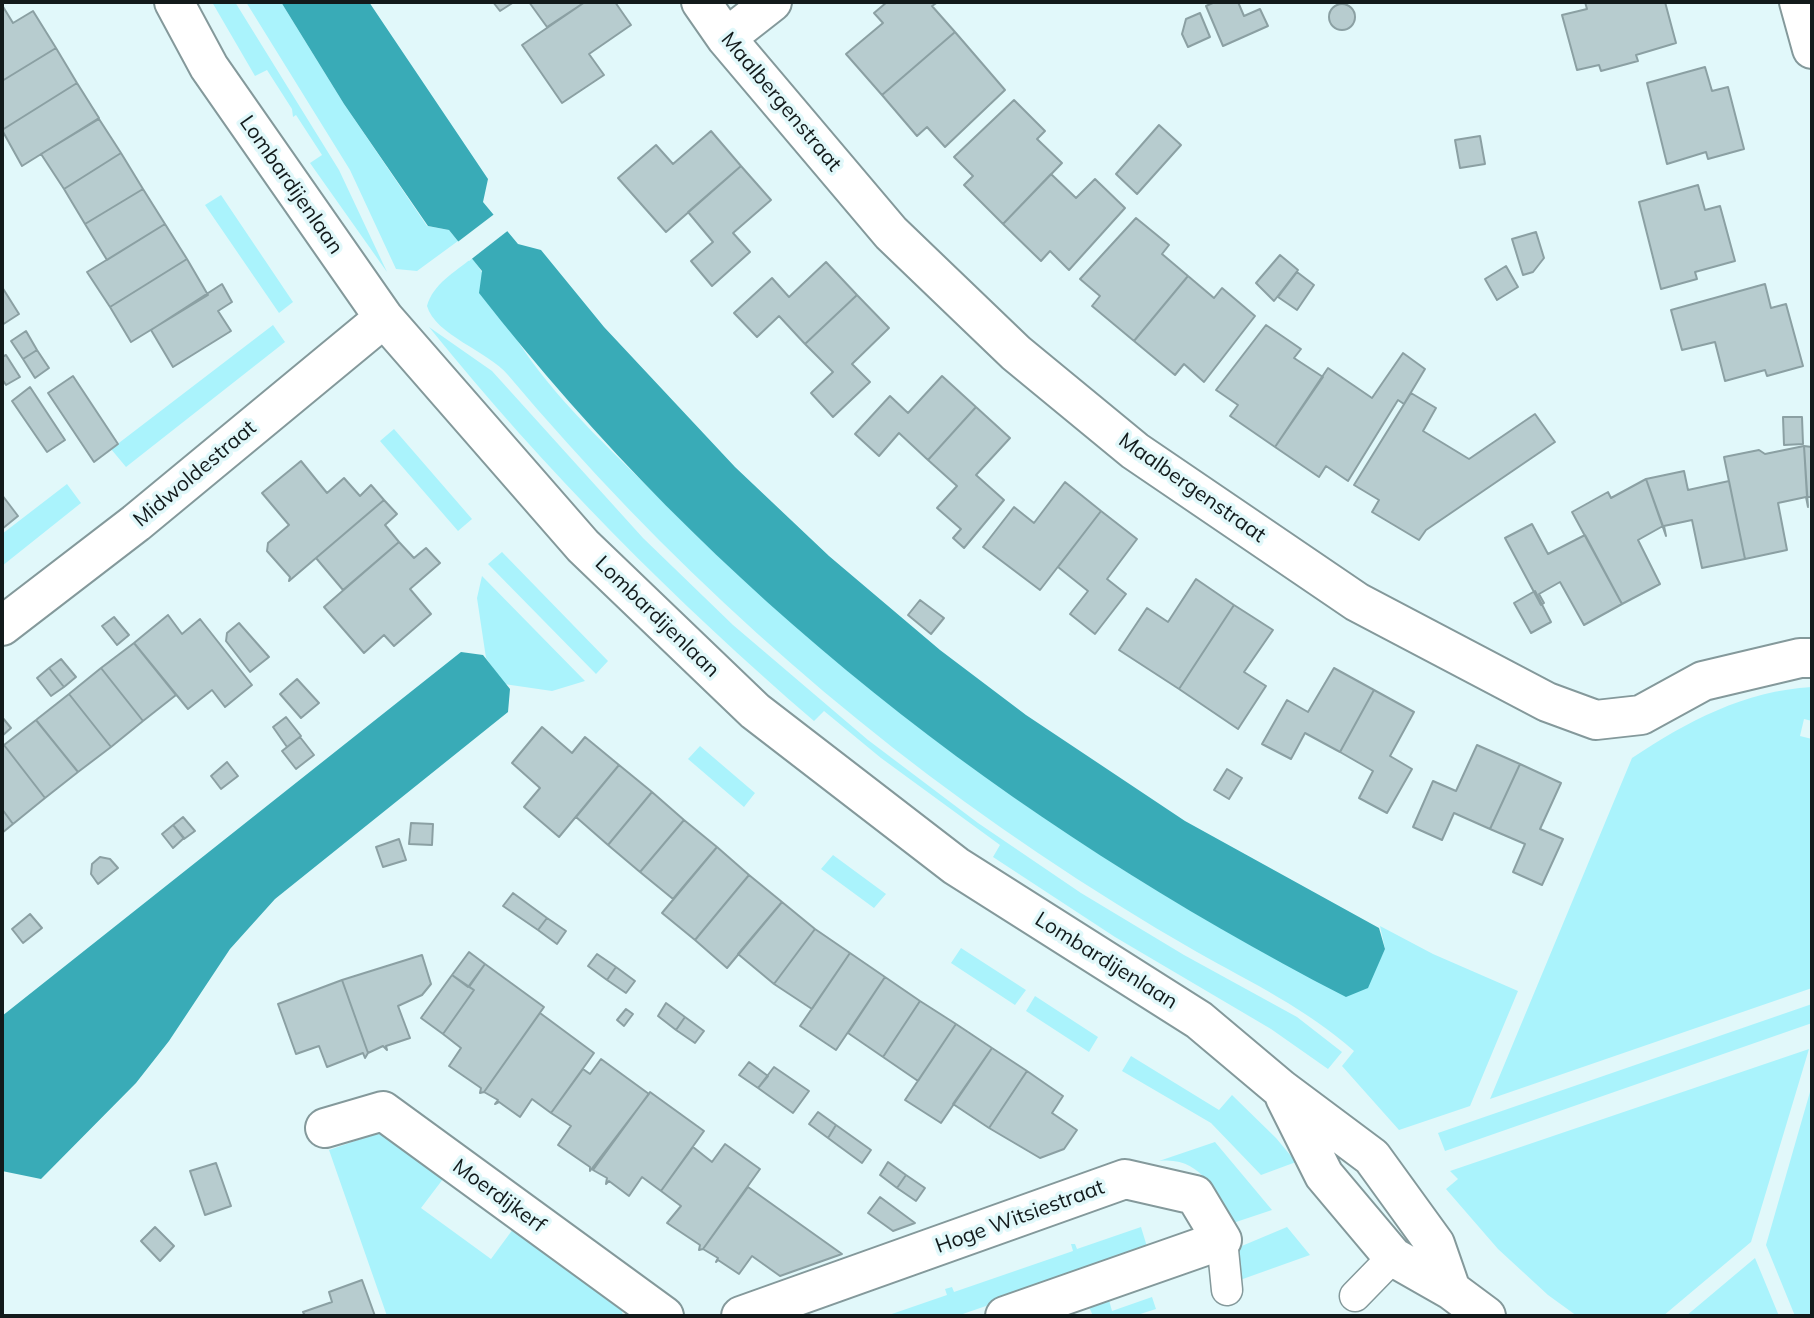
<!DOCTYPE html>
<style>
body{margin:0}
#map{position:relative;width:1814px;height:1318px;overflow:hidden;background:#e1f8fa;font-family:Mulish,sans-serif}
canvas{display:block}
.frame{position:absolute;inset:0;border:4px solid #121a1b;pointer-events:none}
</style>
<div id="map">
<canvas width="1814" height="1318"></canvas>
<div class="frame"></div>
</div>
<script>
const ctx = document.querySelector('canvas').getContext('2d');
ctx.lineJoin = 'round';
function fill(path, color) { ctx.fillStyle = color; ctx.fill(path, 'evenodd'); }
function strokePath(path, color, width, dash) { ctx.strokeStyle = color; ctx.lineWidth = width; ctx.lineCap = dash ? 'butt' : 'round'; ctx.setLineDash(dash || []); ctx.stroke(path); }
function write(font, color, halo, rows, align = 'center') {
  ctx.font = font + ' Mulish,sans-serif'; ctx.lineWidth = 7; ctx.setLineDash([]); ctx.textBaseline = 'middle'; ctx.strokeStyle = halo; ctx.fillStyle = color; for (const [text, x, y, turn = 0] of rows) {
    ctx.save(); ctx.translate(x, y); ctx.rotate((+turn || 0) * Math.PI / 180); ctx.textAlign = isNaN(turn) ? turn : align; if (halo) ctx.strokeText(text, 0, 0); ctx.fillText(text, 0, 0); ctx.restore();
  }
}
const green = new Path2D(`
 M 212,2 L 235,2 L 339,170 L 387,272 L 310,163 L 322,155 L 296,115 L 293,117 L 292,109 L 267,70 L 255,76 Z
 M 246,2 L 281,2 L 344,104 L 427,226 L 449,230 L 458,241 L 417,271 L 396,269 L 350,170 Z
 M 221,195 L 293,302 L 279,313 L 205,205 Z
 M 472,258 C 494,286 504,321 523,349 C 563,408 620,458 669,508 C 870,709 1094,867 1346,996 L 1368,983 L 1385,949 L 1380,926 L 1433,954 L 1518,991 L 1470,1106 L 1399,1130 L 1342,1066 L 1354,1051 C 1307,1009 1252,983 1197,952 C 1143,921 1090,888 1038,853 C 839,719 663,559 508,375 C 488,351 435,335 427,306 C 433,284 455,272 472,258 Z
 M 273,325 L 285,342 L 126,467 L 111,449 Z
 M 429,327 L 492,371 L 643,538 L 733,625 L 868,740 L 978,823 L 1081,893 L 1184,955 L 1297,1017 L 1342,1052 L 1328,1069 L 1271,1029 L 1115,937 L 993,857 L 1000,845 L 881,758 L 824,711 L 814,721 C 675,601 545,471 429,327 Z
 M 394,429 L 472,519 L 458,531 L 380,441 Z
 M 67,484 L 81,503 L 2,566 L 2,534 Z
 M 502,552 L 608,661 L 596,674 L 488,564 Z
 M 482,576 L 585,681 L 552,691 L 504,684 L 486,658 L 477,598 Z
 M 1812,687 L 1812,721 L 1804,719 L 1800,736 L 1812,739 L 1812,988 L 1490,1099 L 1632,758 C 1688,721 1744,691 1812,687 Z
 M 700,746 L 755,793 L 744,807 L 688,759 Z
 M 833,855 L 886,894 L 874,908 L 821,869 Z
 M 961,948 L 1026,990 L 1015,1005 L 951,963 Z
 M 1035,996 L 1098,1037 L 1089,1052 L 1026,1011 Z
 M 1812,1004 L 1812,1023 L 1445,1151 L 1438,1133 Z
 M 1809,1049 L 1751,1242 L 1663,1316 L 1577,1316 L 1548,1295 L 1498,1249 L 1446,1189 L 1458,1179 L 1450,1171 Z
 M 1131,1056 L 1219,1110 L 1232,1095 L 1276,1138 L 1296,1162 L 1261,1175 L 1211,1123 L 1122,1071 Z
 M 1812,1085 L 1812,1316 L 1795,1316 L 1766,1245 Z
 M 378,1133 L 383,1133 L 446,1175 L 421,1208 L 491,1259 L 516,1225 L 621,1307 L 623,1316 L 387,1316 L 329,1150 Z
 M 1215,1142 L 1272,1210 L 1233,1223 C 1214,1192 1202,1156 1159,1161 Z
 M 1141,1227 L 1148,1250 L 957,1316 L 886,1316 L 947,1295 L 945,1289 L 952,1287 L 954,1292 L 1073,1251 L 1071,1244 L 1075,1244 L 1077,1249 Z
 M 1287,1227 L 1310,1255 L 1240,1280 L 1237,1248 Z
 M 1755,1258 L 1779,1316 L 1686,1316 Z
 M 1107,1293 L 1112,1311 L 1152,1297 L 1156,1309 L 1134,1316 L 1093,1316 L 1086,1300 Z`);
const water = new Path2D(`
 M 281,2 L 369,2 L 488,179 L 483,202 L 518,244 L 541,250 L 604,327 L 735,467 L 829,556 L 940,650 L 1026,715 L 1185,821 L 1379,928 L 1385,949 L 1368,988 L 1346,997 C 1007,822 714,594 479,293 L 482,271 L 449,230 L 428,226 L 344,104 Z
 M 461,652 L 483,655 L 510,689 L 508,712 L 275,899 L 230,949 L 169,1041 L 136,1083 L 41,1179 L 2,1171 L 2,1016 Z`);
const pier = new Path2D(`
 M 497,212 L 510,229 L 469,261 L 455,244 Z`);
const building = new Path2D(`
 M 493,2 L 514,2 L 500,11 Z
 M 529,2 L 585,2 L 547,27 Z
 M 585,2 L 615,2 L 631,25 L 589,54 L 604,75 L 562,103 L 522,45 Z
 M 938,2 L 932,6 L 955,32 L 882,95 L 846,54 L 883,23 L 874,13 L 887,2 Z
 M 1215,2 L 1238,2 L 1244,16 L 1260,9 L 1268,26 L 1223,46 L 1206,6 Z
 M 1585,2 L 1665,2 L 1676,43 L 1636,55 L 1638,61 L 1601,71 L 1599,65 L 1577,70 L 1562,15 L 1587,9 Z
 M1329 17a13 13 0 1 1 26 0a13 13 0 1 1-26 0Z
 M 2,5 L 13,23 L 33,11 L 56,48 L 2,81 Z
 M 1200,13 L 1210,37 L 1188,47 L 1182,34 L 1186,19 Z
 M 955,32 L 1005,90 L 945,147 L 927,127 L 917,136 L 882,95 Z
 M 56,48 L 77,83 L 2,130 L 2,81 Z
 M 1705,67 L 1712,91 L 1728,87 L 1744,149 L 1708,159 L 1706,152 L 1667,164 L 1647,83 Z
 M 77,83 L 99,118 L 22,166 L 2,130 Z
 M 1014,100 L 1045,131 L 1037,139 L 1062,163 L 1003,224 L 964,185 L 973,176 L 954,157 Z
 M 99,119 L 121,153 L 64,189 L 41,154 Z
 M 1159,125 L 1181,145 L 1137,194 L 1116,174 Z
 M 711,131 L 741,166 L 666,232 L 618,178 L 656,145 L 673,164 Z
 M 1480,136 L 1485,164 L 1460,168 L 1455,140 Z
 M 121,153 L 143,189 L 85,224 L 64,189 Z
 M 741,166 L 771,200 L 733,233 L 750,252 L 712,286 L 691,261 L 713,242 L 688,212 Z
 M 1051,174 L 1076,198 L 1095,179 L 1125,208 L 1069,270 L 1050,251 L 1041,261 L 1003,224 Z
 M 1698,185 L 1705,210 L 1720,206 L 1735,261 L 1695,272 L 1697,279 L 1661,289 L 1639,202 Z
 M 143,189 L 165,224 L 107,260 L 85,224 Z
 M 1136,218 L 1169,245 L 1162,254 L 1188,276 L 1134,341 L 1092,306 L 1100,296 L 1080,279 Z
 M 165,224 L 187,259 L 110,307 L 87,272 Z
 M 1536,232 L 1544,258 L 1533,272 L 1523,275 L 1512,239 Z
 M 1280,255 L 1298,270 L 1274,301 L 1256,283 Z
 M 187,259 L 208,295 L 131,342 L 110,307 Z
 M 826,262 L 857,295 L 805,344 L 779,316 L 757,337 L 734,313 L 772,278 L 789,297 Z
 M 1506,266 L 1518,287 L 1497,300 L 1485,279 Z
 M 1297,272 L 1314,285 L 1297,310 L 1278,297 Z
 M 1188,276 L 1214,298 L 1222,288 L 1255,316 L 1204,382 L 1184,364 L 1175,375 L 1134,341 Z
 M 222,284 L 232,302 L 218,311 L 231,331 L 173,367 L 151,330 Z
 M 1765,284 L 1771,308 L 1786,304 L 1803,366 L 1767,376 L 1765,370 L 1725,381 L 1715,342 L 1682,350 L 1671,310 Z
 M 2,287 L 19,314 L 2,325 Z
 M 857,295 L 889,328 L 852,364 L 870,382 L 833,417 L 811,393 L 833,372 L 805,344 Z
 M 1266,325 L 1301,349 L 1294,358 L 1323,377 L 1275,447 L 1230,416 L 1238,405 L 1216,390 Z
 M 26,331 L 37,350 L 23,359 L 11,341 Z
 M 37,350 L 49,368 L 35,378 L 23,359 Z
 M 1403,353 L 1425,369 L 1404,404 L 1398,400 L 1348,481 L 1326,466 L 1319,477 L 1275,447 L 1328,368 L 1372,398 Z
 M 6,355 L 20,377 L 6,385 L 2,379 L 2,357 Z
 M 73,376 L 118,444 L 94,462 L 48,393 Z
 M 942,376 L 976,407 L 928,460 L 899,433 L 879,456 L 855,434 L 890,396 L 908,413 Z
 M 30,387 L 65,440 L 47,452 L 12,401 Z
 M 1411,393 L 1436,408 L 1423,431 L 1469,459 L 1535,414 L 1555,442 L 1426,530 L 1419,540 L 1372,512 L 1379,500 L 1354,485 Z
 M 976,407 L 1010,438 L 976,475 L 1004,500 L 964,548 L 953,538 L 961,529 L 937,508 L 957,486 L 928,460 Z
 M 1783,417 L 1802,417 L 1803,444 L 1784,445 Z
 M 1804,446 L 1812,447 L 1812,497 L 1807,497 Z
 M 1804,446 L 1808,507 L 1806,497 L 1778,503 L 1787,550 L 1745,559 L 1724,457 L 1759,450 L 1765,454 Z
 M 301,461 L 327,493 L 344,478 L 360,496 L 371,485 L 384,500 L 289,581 L 290,577 L 267,551 L 268,543 L 289,525 L 262,493 Z
 M 1684,471 L 1688,490 L 1729,481 L 1745,559 L 1702,568 L 1692,520 L 1664,526 L 1666,536 L 1646,479 Z
 M 1646,479 L 1663,526 L 1638,540 L 1660,584 L 1622,604 L 1572,512 L 1608,492 L 1611,498 Z
 M 1065,482 L 1101,511 L 1040,590 L 983,547 L 1014,507 L 1034,523 Z
 M 2,495 L 18,516 L 2,529 Z
 M 384,500 L 397,514 L 385,525 L 399,542 L 343,590 L 316,558 Z
 M 1101,511 L 1137,539 L 1107,579 L 1126,594 L 1095,634 L 1070,614 L 1088,591 L 1058,567 Z
 M 1532,524 L 1548,554 L 1585,535 L 1622,604 L 1584,625 L 1560,582 L 1539,594 L 1544,603 L 1541,605 L 1505,538 Z
 M 399,542 L 414,558 L 426,548 L 440,563 L 410,589 L 431,614 L 394,646 L 384,635 L 364,653 L 324,607 Z
 M 1196,579 L 1234,605 L 1179,689 L 1119,650 L 1147,608 L 1168,622 Z
 M 1535,591 L 1551,622 L 1531,633 L 1514,603 Z
 M 920,600 L 944,618 L 931,634 L 908,615 Z
 M 1234,605 L 1273,630 L 1244,672 L 1266,686 L 1238,729 L 1179,689 Z
 M 168,615 L 182,634 L 200,619 L 252,685 L 225,707 L 212,690 L 188,709 L 134,643 Z
 M 114,617 L 129,635 L 117,645 L 102,626 Z
 M 239,623 L 269,657 L 250,672 L 226,641 L 227,633 Z
 M 134,643 L 176,695 L 143,721 L 101,668 Z
 M 61,659 L 76,677 L 64,687 L 49,668 Z
 M 49,668 L 64,687 L 51,696 L 37,678 Z
 M 101,668 L 143,721 L 111,747 L 69,694 Z
 M 1334,668 L 1374,690 L 1340,752 L 1305,733 L 1291,759 L 1262,744 L 1287,700 L 1308,712 Z
 M 297,679 L 319,703 L 301,718 L 280,694 Z
 M 1374,690 L 1414,712 L 1390,756 L 1412,769 L 1387,813 L 1359,798 L 1373,771 L 1340,752 Z
 M 69,694 L 111,747 L 78,772 L 36,720 Z
 M 2,717 L 11,728 L 2,736 Z
 M 286,717 L 301,736 L 287,747 L 273,727 Z
 M 36,720 L 78,772 L 45,798 L 4,745 Z
 M 542,727 L 572,753 L 585,737 L 619,765 L 559,837 L 524,807 L 540,788 L 512,763 Z
 M 300,737 L 314,755 L 296,769 L 282,751 Z
 M 4,745 L 45,798 L 13,824 L 2,809 L 2,747 Z
 M 1477,745 L 1520,764 L 1490,829 L 1454,813 L 1442,840 L 1413,827 L 1433,781 L 1456,791 Z
 M 227,762 L 238,776 L 221,789 L 211,776 Z
 M 1520,764 L 1561,783 L 1540,829 L 1563,839 L 1542,885 L 1513,872 L 1525,844 L 1490,829 Z
 M 619,765 L 652,792 L 608,845 L 576,817 Z
 M 1227,769 L 1242,778 L 1229,799 L 1214,790 Z
 M 652,792 L 684,820 L 640,872 L 608,845 Z
 M 2,809 L 13,824 L 2,833 Z
 M 183,817 L 195,831 L 184,839 L 173,825 Z
 M 684,820 L 717,847 L 673,899 L 640,872 Z
 M 411,823 L 433,824 L 432,845 L 409,844 Z
 M 173,825 L 184,838 L 173,848 L 162,834 Z
 M 399,839 L 406,860 L 383,867 L 376,847 Z
 M 717,847 L 749,875 L 695,940 L 662,913 Z
 M 100,857 L 110,859 L 118,868 L 98,884 L 91,874 L 92,864 Z
 M 749,875 L 782,902 L 727,968 L 695,940 Z
 M 513,893 L 547,918 L 538,930 L 503,906 Z
 M 782,902 L 815,929 L 774,984 L 738,954 Z
 M 30,914 L 42,928 L 23,943 L 12,929 Z
 M 547,918 L 566,931 L 557,944 L 538,930 Z
 M 815,929 L 850,953 L 812,1009 L 774,984 Z
 M 469,952 L 485,964 L 468,987 L 452,975 Z
 M 850,953 L 885,977 L 836,1050 L 800,1026 Z
 M 597,954 L 616,967 L 607,980 L 588,966 Z
 M 422,955 L 431,984 L 422,995 L 398,1006 L 410,1038 L 386,1046 L 387,1050 L 383,1046 L 368,1053 L 342,980 Z
 M 485,964 L 544,1007 L 484,1092 L 480,1093 L 481,1088 L 449,1066 L 461,1048 L 443,1034 L 474,990 L 469,987 Z
 M 616,967 L 635,981 L 626,993 L 607,980 Z
 M 452,975 L 474,990 L 443,1034 L 421,1018 Z
 M 885,977 L 920,1001 L 883,1057 L 848,1033 Z
 M 342,980 L 368,1053 L 365,1058 L 363,1053 L 327,1067 L 319,1046 L 296,1054 L 278,1004 Z
 M 920,1001 L 956,1024 L 918,1081 L 883,1057 Z
 M 666,1003 L 685,1017 L 676,1030 L 658,1016 Z
 M 626,1009 L 633,1014 L 624,1026 L 617,1020 Z
 M 540,1013 L 594,1053 L 551,1113 L 532,1099 L 520,1117 L 499,1102 L 495,1104 L 498,1100 L 484,1092 Z
 M 685,1017 L 704,1031 L 695,1043 L 676,1030 Z
 M 956,1024 L 992,1048 L 941,1123 L 905,1100 Z
 M 992,1048 L 1027,1071 L 989,1128 L 953,1104 Z
 M 601,1059 L 649,1094 L 590,1171 L 590,1167 L 558,1145 L 571,1126 L 551,1113 L 583,1069 L 590,1074 Z
 M 749,1062 L 768,1076 L 758,1088 L 739,1075 Z
 M 774,1067 L 809,1091 L 793,1113 L 758,1088 Z
 M 1027,1071 L 1063,1096 L 1052,1113 L 1077,1130 L 1064,1149 L 1040,1158 L 989,1128 Z
 M 650,1092 L 704,1131 L 661,1191 L 642,1177 L 629,1196 L 609,1181 L 606,1184 L 607,1178 L 593,1170 Z
 M 818,1112 L 836,1125 L 828,1138 L 809,1124 Z
 M 836,1125 L 871,1150 L 862,1163 L 828,1138 Z
 M 725,1144 L 760,1169 L 703,1249 L 699,1250 L 700,1245 L 667,1223 L 681,1206 L 661,1191 L 693,1147 L 712,1162 Z
 M 888,1162 L 906,1175 L 897,1188 L 880,1175 Z
 M 216,1163 L 231,1206 L 205,1215 L 190,1171 Z
 M 906,1175 L 925,1188 L 916,1201 L 897,1188 Z
 M 748,1187 L 776,1207 L 842,1254 L 780,1276 L 752,1256 L 739,1274 L 718,1260 L 716,1262 L 718,1258 L 703,1249 Z
 M 880,1197 L 915,1223 L 893,1231 L 868,1213 Z
 M 155,1227 L 174,1246 L 160,1261 L 141,1241 Z
 M 362,1280 L 375,1316 L 305,1316 L 303,1312 L 332,1302 L 329,1292 Z`);
const lane = new Path2D(`
 M 1222,1240 L 1227,1290
 M 1355,1296 L 1393,1257`);
const street = new Path2D(`
 M 174,2 L 209,67 L 384,318 L 583,546 L 755,711 L 956,866 L 1199,1020 L 1281,1089 L 1372,1157 L 1435,1244 L 1451,1290
 M 701,2 L 726,38 L 891,233 L 1016,353 L 1135,451 L 1357,602 L 1547,702 L 1596,720 L 1641,715 L 1703,681 L 1800,658 L 1812,658
 M 1799,2 L 1812,49
 M 726,38 L 772,2
 M 2,626 L 136,523 L 384,318
 M 1285,1097 L 1324,1175 L 1393,1257 L 1451,1290 L 1486,1316
 M 325,1128 L 383,1111 L 664,1316
 M 741,1316 L 1125,1179 L 1195,1195 L 1222,1240 L 1005,1316`);
const streetNames = [
 ["Maalbergenstraat",781,102,50],
 ["Lombardijenlaan",291,185,55],
 ["Midwoldestraat",195,474,-40],
 ["Maalbergenstraat",1192,488,35],
 ["Lombardijenlaan",657,617,44],
 ["Lombardijenlaan",1106,961,32],
 ["Moerdijkerf",499,1196,36],
 ["Hoge Witsiestraat",1020,1217,-20]
];
fill(green, '#aaf3fc');
fill(water, '#39abb7');
fill(pier, '#e1f8fa');
fill(building, '#b7cccf');
strokePath(building, '#8ba0a3', 2);
strokePath(lane, '#84999b', 33);
strokePath(street, '#84999b', 42);
strokePath(lane, '#fff', 30);
strokePath(street, '#fff', 38);
write('21px', '#121a1b', '#e1f8fa', streetNames);
</script>
